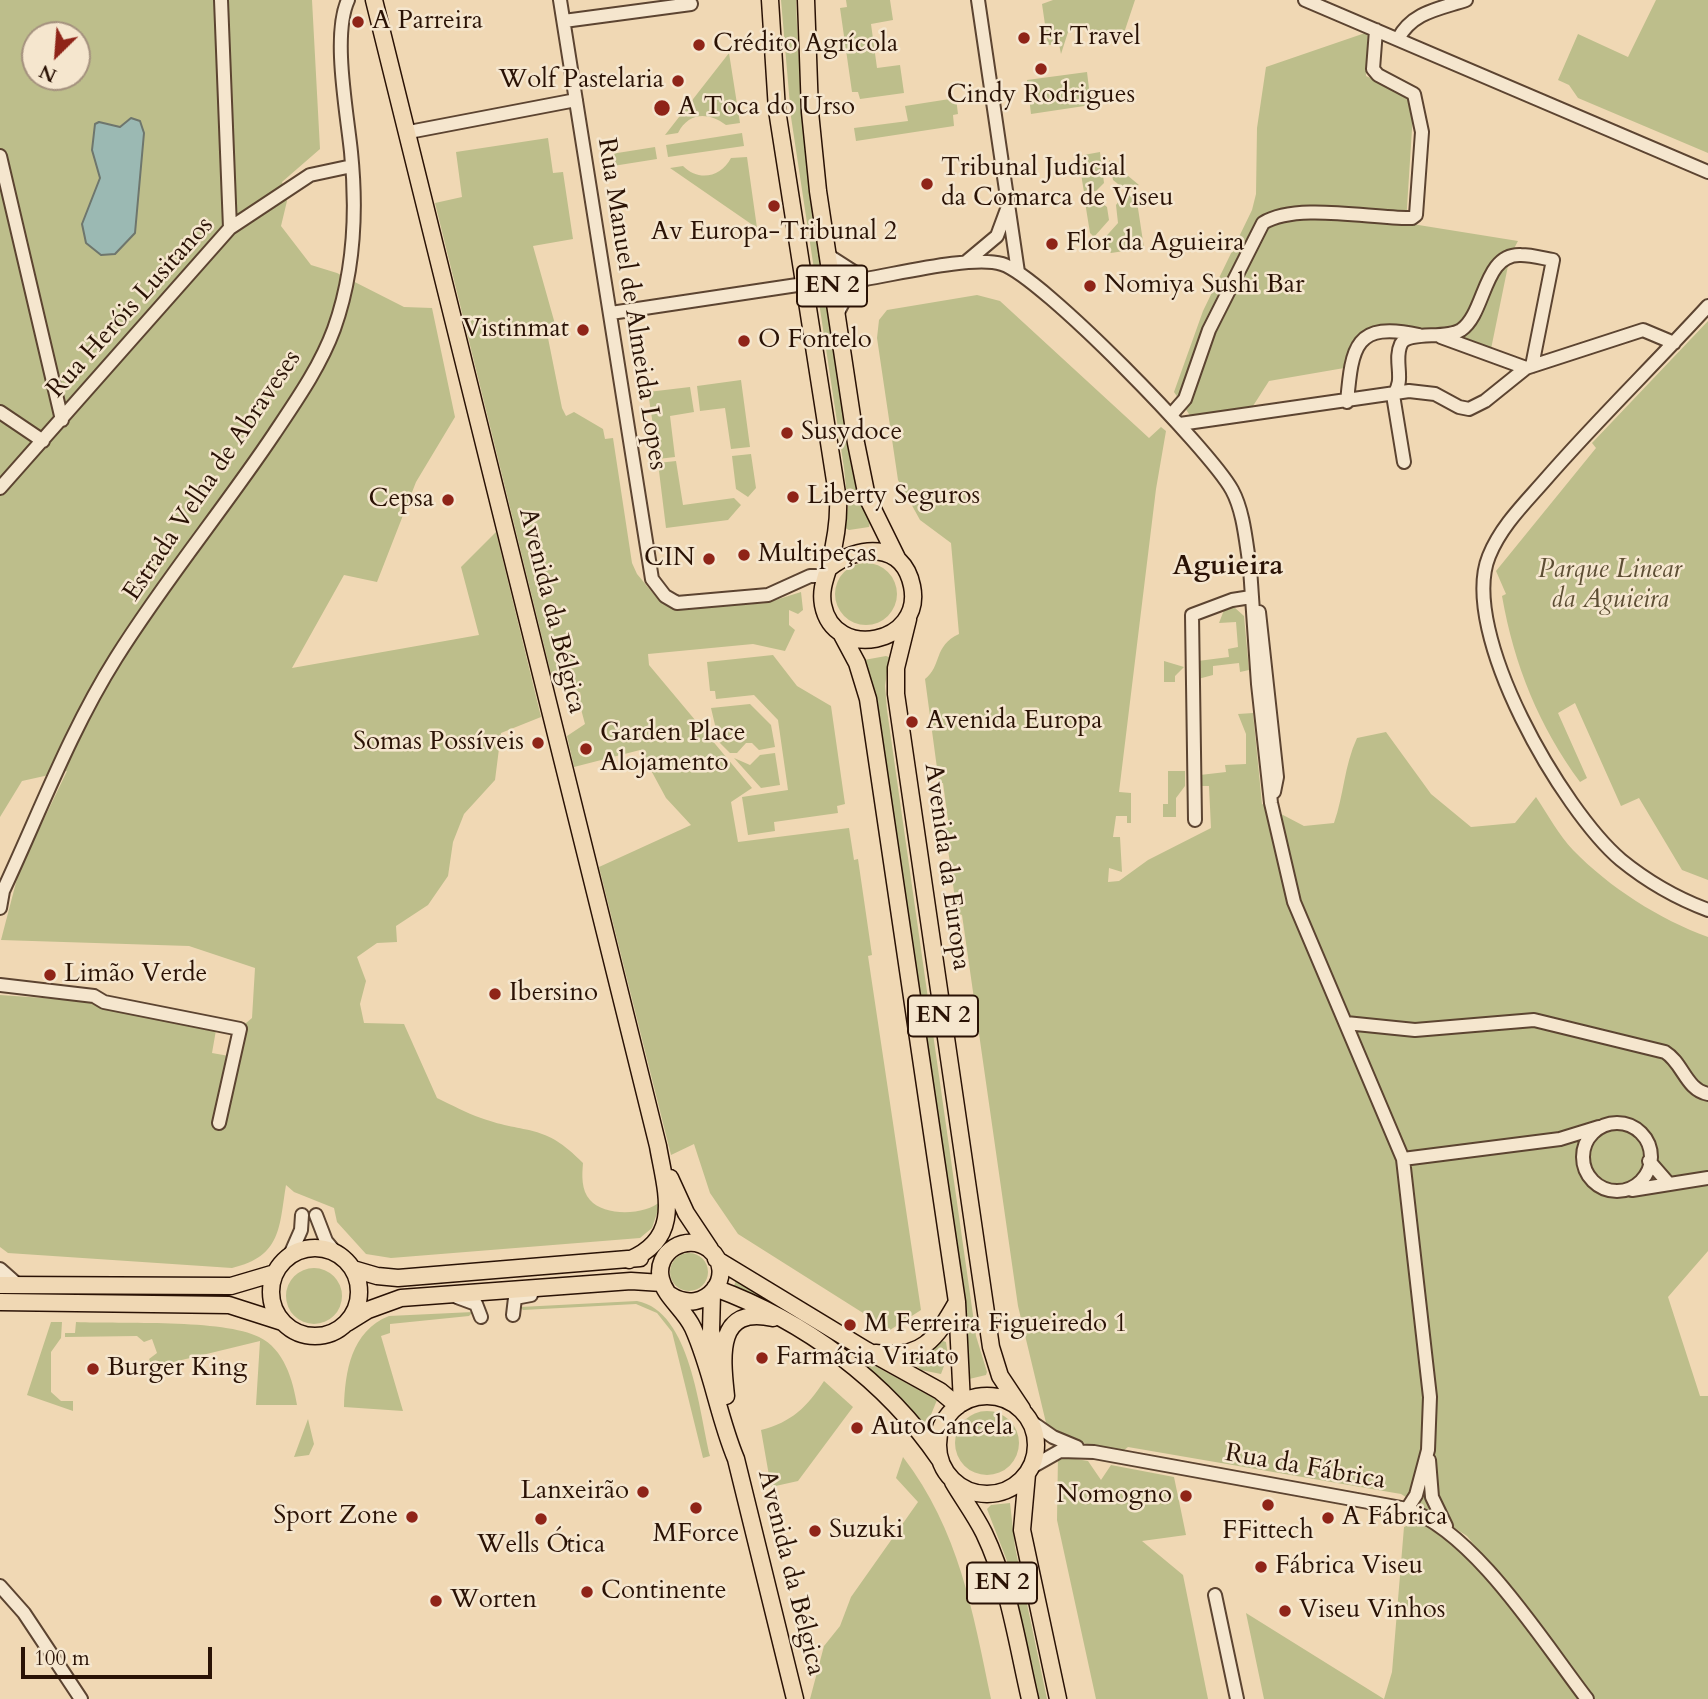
<!DOCTYPE html>
<meta charset="utf-8">
<style>
body{margin:0}
#map{position:relative;width:1708px;height:1699px;overflow:hidden;background:#f0d8b4;font-family:Cardo,serif}
canvas{display:block}
.north{position:absolute;left:21px;top:21px;width:70px;height:70px;box-sizing:border-box;background:#f5e6ce;border:2px solid #a4917e;border-radius:50%;rotate:205deg;font-size:19px;font-weight:700;line-height:28px;text-align:center;color:#2a1205}
.north::after{content:'';display:block;margin:auto;width:24px;height:32px;background:#8f2418;clip-path:polygon(50% 0,100% 100%,50% 72%,0 100%)}
.scale{position:absolute;left:21px;top:1647px;width:191px;height:32px;box-sizing:border-box;border:4px solid #2a1205;border-top:0;padding-left:9px;font-size:21px;line-height:24px;white-space:nowrap;color:#2a1205;-webkit-text-stroke:5px #f5e6ce;paint-order:stroke}
</style>
<div id="map">
<canvas width="1708" height="1699"></canvas>
<div class="north">N</div>
<div class="scale">100 m</div>
</div>
<script>
const ctx = document.querySelector('canvas').getContext('2d');
ctx.lineJoin = 'round';
function fill(path, color) { ctx.fillStyle = color; ctx.fill(path, 'evenodd'); }
function strokePath(path, color, width, dash) { ctx.strokeStyle = color; ctx.lineWidth = width; ctx.lineCap = dash ? 'butt' : 'round'; ctx.setLineDash(dash || []); ctx.stroke(path); }
function write(font, color, halo, rows, align = 'center') {
  ctx.font = font + ' Cardo,serif'; ctx.lineWidth = 5; ctx.setLineDash([]); ctx.textBaseline = 'middle'; ctx.strokeStyle = halo; ctx.fillStyle = color; for (const [text, x, y, turn = 0] of rows) {
    ctx.save(); ctx.translate(x, y); ctx.rotate((+turn || 0) * Math.PI / 180); ctx.textAlign = isNaN(turn) ? turn : align; if (halo) ctx.strokeText(text, 0, 0); ctx.fillText(text, 0, 0); ctx.restore();
  }
}
const green = new Path2D(`
 M 0,0 L 312,0 L 320,149 L 282,182 L 287,201 L 281,226 L 311,265 L 337,273 L 404,307 L 432,308 L 455,417 L 416,482 L 377,582 L 344,575 L 292,668 L 479,635 L 461,567 L 496,532 L 541,717 L 501,733 L 495,780 L 464,814 L 453,842 L 448,876 L 428,905 L 396,926 L 397,942 L 377,943 L 357,957 L 366,981 L 360,1004 L 364,1023 L 404,1024 L 437,1098 C 452,1105 466,1113 481,1118 C 528,1135 543,1122 583,1163 C 582,1175 581,1190 590,1200 C 605,1217 646,1215 661,1201 L 652,1228 L 640,1238 L 391,1258 L 366,1254 L 337,1222 L 334,1208 L 294,1192 L 286,1185 C 279,1227 282,1256 232,1268 L 8,1253 L 0,1247 L 0,995 L 87,1001 L 200,1024 L 216,1030 L 212,1053 L 229,1056 L 234,1033 L 252,1018 L 255,968 L 189,946 L 1,940 L 19,871 L 67,771 L 22,781 L 0,817 ZM 35,35 L 77,35 L 77,77 L 35,77 Z
 M 781,0 L 796,0 C 800,124 817,239 836,361 C 844,413 846,475 870,522 L 869,527 L 849,530 L 845,528 L 848,506 L 844,468 L 791,117 Z
 M 846,0 L 890,0 L 893,20 L 871,24 L 877,68 L 900,65 L 904,93 L 860,99 L 858,92 L 852,92 L 840,8 L 847,7 Z
 M 1053,0 L 1135,0 L 1123,36 L 1070,26 L 1061,54 L 1059,44 L 1048,45 L 1042,4 Z
 M 1656,0 L 1708,0 L 1708,153 L 1578,98 L 1569,85 L 1558,80 L 1578,34 L 1628,57 Z
 M 1368,32 L 1366,76 L 1414,98 L 1406,223 L 1518,241 L 1510,256 L 1491,349 L 1464,341 L 1374,333 L 1350,367 L 1269,381 L 1253,406 L 1191,417 L 1174,392 L 1203,311 L 1252,210 L 1256,194 L 1257,128 L 1266,67 Z
 M 729,53 L 740,123 L 726,125 C 708,112 689,112 678,133 L 665,135 Z
 M 1087,72 L 1091,105 L 1031,114 L 1027,80 Z
 M 956,98 L 958,114 L 953,115 L 954,126 L 856,141 L 854,128 L 908,121 L 905,106 Z
 M 742,133 L 744,146 L 668,157 L 666,145 Z
 M 548,138 L 553,173 L 563,172 L 573,239 L 533,246 L 555,324 L 547,333 L 562,408 L 566,416 L 574,412 L 603,429 L 605,439 L 613,438 L 632,563 L 637,574 L 657,598 L 676,610 L 766,603 L 801,592 L 803,610 L 798,614 L 789,610 L 789,625 L 795,630 L 785,651 L 753,644 L 648,654 L 649,665 L 752,788 L 731,802 L 738,842 L 849,828 L 854,860 L 858,859 L 872,955 L 868,956 L 921,1310 L 890,1330 L 738,1234 L 710,1193 L 694,1144 L 671,1155 L 599,867 L 691,825 L 666,798 L 640,750 L 574,767 L 567,736 L 585,724 L 578,698 L 581,697 L 580,692 L 576,693 L 571,673 L 552,678 L 435,203 L 462,197 L 456,152 Z
 M 655,147 L 657,159 L 613,166 L 611,154 Z
 M 1100,152 L 1104,183 L 1096,191 L 1084,192 L 1078,156 Z
 M 747,157 L 757,228 L 670,168 L 683,166 C 699,182 721,177 731,158 Z
 M 1109,160 L 1139,185 L 1123,188 L 1113,180 Z
 M 1136,195 L 1144,248 L 1111,253 L 1101,242 L 1118,223 L 1116,205 L 1123,196 Z
 M 1098,200 L 1107,207 L 1109,220 L 1094,237 L 1090,233 L 1085,202 Z
 M 977,295 L 1000,301 L 1149,438 L 1161,427 L 1166,431 L 1156,489 L 1119,792 L 1131,793 L 1131,823 L 1127,823 L 1127,816 L 1116,816 L 1113,837 L 1120,837 L 1122,872 L 1109,868 L 1108,882 L 1119,881 L 1148,860 L 1211,828 L 1209,786 L 1200,786 L 1200,775 L 1226,772 L 1225,765 L 1246,764 L 1246,734 L 1238,714 L 1253,713 L 1262,804 L 1304,826 L 1334,823 C 1344,795 1344,766 1357,738 L 1386,732 L 1431,794 L 1471,827 L 1515,823 L 1536,797 C 1548,815 1559,835 1573,850 C 1610,888 1659,919 1708,937 L 1708,1251 L 1668,1297 L 1700,1396 L 1708,1396 L 1708,1699 L 1595,1699 L 1467,1536 L 1401,1494 L 1128,1447 L 1123,1451 L 1067,1440 L 1047,1427 L 1018,1306 L 962,915 L 957,913 L 945,828 L 949,827 L 943,783 L 939,783 L 925,679 C 942,666 933,646 959,634 L 951,543 L 920,520 L 898,480 L 877,338 L 879,320 L 887,310 Z
 M 1708,321 L 1708,880 L 1682,870 L 1639,798 L 1621,806 L 1575,703 L 1558,713 L 1587,778 L 1580,782 C 1539,726 1514,665 1502,596 L 1506,594 L 1496,571 L 1596,448 L 1592,443 Z
 M 741,380 L 750,447 L 731,449 L 725,408 L 700,411 L 697,386 Z
 M 690,387 L 694,412 L 670,416 L 675,457 L 658,459 L 648,392 Z
 M 751,454 L 756,488 L 748,497 L 736,489 L 732,456 Z
 M 676,461 L 683,505 L 734,498 L 741,505 L 728,520 L 666,528 L 658,463 Z
 M835 594a31 31 0 1 1 62 0a31 31 0 1 1-62 0Z
 M 1234,607 L 1244,616 L 1249,670 L 1240,672 L 1239,663 L 1213,666 L 1213,675 L 1198,679 L 1198,661 L 1229,657 L 1228,649 L 1238,647 L 1236,622 L 1219,623 L 1224,610 Z
 M 773,655 L 797,686 L 831,706 L 845,804 L 837,806 L 838,813 L 774,822 L 775,831 L 748,835 L 742,797 L 788,790 L 778,720 L 754,695 L 716,699 L 715,691 L 710,691 L 707,662 Z
 M 886,656 L 889,657 L 885,686 L 887,710 L 976,1336 L 987,1372 L 986,1375 L 965,1380 L 864,660 Z
 M 1164,661 L 1184,667 L 1175,676 L 1175,682 L 1164,682 Z
 M 750,704 L 771,725 L 775,747 L 759,750 L 752,743 L 746,743 L 737,753 L 730,753 L 719,742 L 711,708 Z
 M 775,753 L 780,785 L 761,788 L 734,758 L 750,765 L 760,755 Z
 M 1168,771 L 1185,771 L 1185,786 L 1176,798 L 1176,817 L 1163,817 L 1163,804 L 1168,804 Z
 M670 1272a19 19 0 1 1 38 0a19 19 0 1 1-38 0Z
 M286 1296a28 28 0 1 1 56 0a28 28 0 1 1-56 0Z
 M 736,1280 L 877,1367 L 937,1400 L 928,1422 L 923,1423 L 865,1365 L 734,1286 Z
 M 637,1301 C 691,1311 699,1412 710,1456 L 703,1458 L 672,1332 L 657,1313 L 636,1304 L 523,1310 L 520,1307 Z
 M 473,1312 L 469,1316 L 390,1324 L 390,1333 L 381,1336 L 403,1411 L 344,1407 C 345,1372 351,1331 389,1316 Z
 M 51,1322 L 62,1322 L 61,1338 L 51,1352 L 51,1392 L 61,1401 L 73,1401 L 73,1411 L 27,1395 Z
 M 76,1322 C 120,1324 224,1319 259,1337 C 284,1349 293,1380 297,1405 L 256,1405 L 260,1341 L 153,1367 L 149,1359 L 157,1353 L 152,1339 L 144,1342 L 137,1336 L 65,1337 L 65,1333 L 75,1333 Z
 M 943,1341 L 946,1342 L 948,1355 L 941,1374 L 921,1370 L 913,1362 Z
 M 824,1381 L 853,1407 L 798,1481 L 771,1487 L 761,1430 C 792,1422 807,1407 824,1381 Z
 M955 1443a32 32 0 1 1 64 0a32 32 0 1 1-64 0Z
 M 308,1419 L 314,1444 L 309,1455 L 294,1457 Z
 M 1058,1456 L 1088,1461 L 1101,1480 L 1111,1465 L 1174,1477 L 1186,1535 L 1142,1541 L 1183,1575 L 1208,1699 L 1096,1699 L 1057,1520 Z
 M 903,1457 C 959,1530 973,1612 991,1699 L 810,1699 L 824,1646 L 840,1626 L 851,1597 L 918,1502 L 896,1478 Z
 M 1010,1503 L 1015,1547 L 1047,1699 L 1038,1699 L 1007,1561 L 987,1509 L 991,1505 Z
 M 1419,1521 C 1488,1561 1532,1637 1579,1699 L 1264,1699 L 1246,1613 L 1384,1699 L 1392,1672 L 1404,1527 Z`);
const water = new Path2D(`
 M 131,118 L 140,121 L 144,133 L 135,233 L 115,254 L 101,255 L 86,243 L 82,224 L 100,178 L 92,150 L 95,124 L 99,122 L 120,127 Z`);
const minor = new Path2D(`
 M 221,0 L 230,228
 M 560,0 L 652,579 L 665,596 L 677,603 L 768,595 L 810,576 L 825,576
 M 978,0 L 1018,272
 M 1305,0 L 1708,172
 M 564,21 L 691,4
 M 1398,39 C 1412,12 1439,9 1466,0
 M 409,132 L 576,100
 M 0,156 L 62,420
 M 826,254 L 865,279 L 848,293 L 837,314
 M 966,262 L 997,236 L 1007,209
 M 865,279 C 897,274 973,255 1002,264 C 1041,276 1210,450 1232,490 C 1245,514 1246,547 1251,573
 M 1708,306 C 1655,364 1597,420 1545,480 C 1525,503 1501,526 1489,556 C 1458,632 1563,811 1621,860 C 1648,882 1676,898 1708,910
 M 611,313 L 804,284
 M 1441,337 L 1526,368
 M 1393,395 C 1406,380 1393,361 1401,344 C 1408,330 1445,340 1461,330 C 1486,313 1483,253 1521,255 C 1531,255 1542,258 1553,260 L 1532,366
 M 1393,395 L 1404,462
 M 1347,402 C 1352,346 1355,321 1419,335
 M 0,412 L 43,441
 M 1171,415 L 1185,399 L 1209,330 L 1263,223 C 1297,202 1372,219 1412,218 L 1416,215 L 1422,132 L 1414,94 L 1378,75 L 1373,69 L 1376,30
 M 1180,424 L 1409,391 L 1435,394 L 1459,407 L 1469,409 L 1485,401 L 1526,368 L 1643,330 L 1674,343
 M 0,488 L 230,228 L 310,175 L 352,166
 M 1250,568 L 1258,684 L 1271,803 L 1294,902 L 1403,1159 L 1430,1397 L 1428,1450 L 1416,1495 L 1407,1509
 M 1259,612 L 1277,777 L 1274,792
 M 1195,820 L 1192,615 L 1232,600 L 1251,597
 M 0,908 L 3,891 C 39,814 70,731 116,658 C 164,581 223,510 274,434 C 296,401 320,367 334,329 C 354,273 357,210 351,152 C 347,112 332,35 348,0
 M 0,985 L 94,996 L 104,1002 L 240,1029 L 219,1123
 M 1346,1023 L 1415,1030 L 1534,1020 L 1665,1052 C 1683,1063 1686,1090 1708,1094
 M1583 1157a34 34 0 1 1 68 0a34 34 0 1 1-68 0Z
 M 1403,1159 L 1560,1139 L 1599,1127
 M 1649,1161 L 1669,1184
 M 1632,1190 L 1708,1178
 M 316,1215 L 326,1241 L 336,1253
 M 290,1255 L 301,1230 L 302,1215
 M 0,1269 L 18,1285
 M 457,1297 L 476,1304 L 481,1317
 M 513,1315 L 515,1298 L 531,1295
 M 1030,1421 L 1053,1437 L 1077,1447
 M 1429,1460 L 1432,1497 L 1446,1526
 M 1030,1468 L 1060,1451 L 1094,1452 L 1407,1509 C 1475,1532 1543,1642 1587,1699
 M 0,1586 L 24,1613 L 81,1699
 M 1215,1595 L 1237,1699`);
const major = new Path2D(`
 M 374,0 L 658,1146 C 666,1192 683,1238 629,1260
 M 770,0 L 777,110 L 838,500 C 839,521 835,543 830,563 C 826,577 820,589 823,605 C 834,662 924,644 912,586 C 903,541 858,545 829,568
 M 806,0 L 810,112 L 818,191 L 856,443 L 867,497 L 898,560
 M 908,619 L 896,668 L 896,694 L 991,1347 L 1000,1376 L 1022,1409
 M 841,633 L 857,663 L 868,699 L 957,1302 L 962,1403
 M 670,1178 L 686,1213 L 710,1249
 M271 1292a44 44 0 1 1 88 0a44 44 0 1 1-88 0Z
 M 716,1259 L 866,1350 L 940,1391 L 958,1406
 M 353,1269 L 377,1276 L 398,1278 L 640,1258
 M 0,1285 L 231,1286 L 275,1273
 M 715,1288 C 805,1321 886,1381 940,1460
 M 712,1293 L 711,1331 L 721,1374
 M 670,1295 C 705,1318 739,1274 709,1249 C 687,1232 654,1252 661,1279 C 665,1297 685,1310 693,1328 C 712,1370 718,1416 736,1459 L 795,1699
 M 0,1302 L 229,1305 L 282,1322
 M 347,1323 L 368,1310 L 401,1298 L 631,1281 L 662,1283
 M 875,1353 C 922,1360 936,1339 957,1302
 M 726,1396 C 722,1358 715,1305 773,1318
 M938 1445a49 49 0 1 1 98 0a49 49 0 1 1-98 0Z
 M 1027,1474 L 1022,1530 L 1058,1699
 M 953,1482 C 963,1499 975,1515 984,1533 C 1009,1585 1017,1643 1030,1699`);
const markers = [
 [358,22,7,"#8f2418"],
 [1024,38,7,"#8f2418"],
 [699,45,7,"#8f2418"],
 [1041,69,7,"#8f2418"],
 [678,81,7,"#8f2418"],
 [662,108,9,"#8f2418"],
 [927,184,7,"#8f2418"],
 [774,206,7,"#8f2418"],
 [1052,244,7,"#8f2418"],
 [1090,286,7,"#8f2418"],
 [583,330,7,"#8f2418"],
 [744,341,7,"#8f2418"],
 [787,433,7,"#8f2418"],
 [793,497,7,"#8f2418"],
 [448,500,7,"#8f2418"],
 [744,555,7,"#8f2418"],
 [709,559,7,"#8f2418"],
 [912,722,7,"#8f2418"],
 [538,743,7,"#8f2418"],
 [586,749,7,"#8f2418"],
 [50,975,7,"#8f2418"],
 [495,994,7,"#8f2418"],
 [850,1325,7,"#8f2418"],
 [762,1358,7,"#8f2418"],
 [93,1369,7,"#8f2418"],
 [857,1428,7,"#8f2418"],
 [643,1492,7,"#8f2418"],
 [1186,1496,7,"#8f2418"],
 [1268,1505,7,"#8f2418"],
 [696,1508,7,"#8f2418"],
 [412,1517,7,"#8f2418"],
 [1328,1518,7,"#8f2418"],
 [541,1519,7,"#8f2418"],
 [815,1531,7,"#8f2418"],
 [1261,1567,7,"#8f2418"],
 [587,1592,7,"#8f2418"],
 [436,1601,7,"#8f2418"],
 [1285,1611,7,"#8f2418"]
];
const shields = [
 [832,286,70],
 [943,1016,70],
 [1002,1583,70]
];
const shieldNames = [
 ["EN 2",832,286],
 ["EN 2",943,1016],
 ["EN 2",1002,1583]
];
const poiNames = [
 ["A Parreira",372,22],
 ["Fr Travel",1038,38],
 ["Crédito Agrícola",713,45],
 ["Wolf Pastelaria",664,81,"right"],
 ["Cindy Rodrigues",1041,96,"center"],
 ["A Toca do Urso",678,108],
 ["Tribunal Judicial",941,169],
 ["da Comarca de Viseu",941,199],
 ["Av Europa-Tribunal 2",774,233,"center"],
 ["Flor da Aguieira",1066,244],
 ["Nomiya Sushi Bar",1104,286],
 ["Vistinmat",569,330,"right"],
 ["O Fontelo",758,341],
 ["Susydoce",801,433],
 ["Liberty Seguros",807,497],
 ["Cepsa",434,500,"right"],
 ["Multipeças",758,555],
 ["CIN",695,559,"right"],
 ["Avenida Europa",926,722],
 ["Garden Place",600,734],
 ["Alojamento",600,764],
 ["Somas Possíveis",524,743,"right"],
 ["Limão Verde",64,975],
 ["Ibersino",509,994],
 ["M Ferreira Figueiredo 1",864,1325],
 ["Farmácia Viriato",776,1358],
 ["Burger King",107,1369],
 ["AutoCancela",871,1428],
 ["Lanxeirão",629,1492,"right"],
 ["Nomogno",1172,1496,"right"],
 ["Sport Zone",398,1517,"right"],
 ["A Fábrica",1342,1518],
 ["Suzuki",829,1531],
 ["FFittech",1268,1532,"center"],
 ["MForce",696,1535,"center"],
 ["Wells Ótica",541,1546,"center"],
 ["Fábrica Viseu",1275,1567],
 ["Continente",601,1592],
 ["Worten",450,1601],
 ["Viseu Vinhos",1299,1611]
];
const streetNames = [
 ["Rua Manuel de Almeida Lopes",631,304,81],
 ["Rua Heróis Lusitanos",131,308,-48],
 ["Estrada Velha de Abraveses",213,476,-56],
 ["Avenida da Bélgica",551,611,76],
 ["Avenida da Europa",946,867,82],
 ["Rua da Fábrica",1305,1468,10],
 ["Avenida da Bélgica",790,1573,76]
];
const parkNames = [
 ["Parque Linear",1610,571],
 ["da Aguieira",1610,601]
];
const neighbourhoodNames = [
 ["Aguieira",1228,568]
];
fill(green, '#bdbe8b');
fill(water, '#9bb9b3');
strokePath(water, '#6e766d', 2);
strokePath(minor, '#5c4431', 16);
strokePath(major, '#2a1205', 19);
strokePath(minor, '#f5e6ce', 12);
strokePath(major, '#f0d8b4', 16);
for (const [x, y, r, color] of markers) { const dot = new Path2D(); dot.arc(x, y, r, 0, 2 * Math.PI); ctx.fillStyle = color; ctx.fill(dot); strokePath(dot, '#f5e6ce', 2.5); }
for (const [x, y, w] of shields) { const box = new Path2D(); box.roundRect(x - w / 2, y - 20.5, w, 41, 5); ctx.fillStyle = '#f5e6ce'; ctx.fill(box); strokePath(box, '#2a1205', 2); }
write('bold 24px', '#2a1205', null, shieldNames);
write('26px', '#2a1205', '#f5e6ce', poiNames, 'left');
write('26px', '#2a1205', '#f5e6ce', streetNames);
write('italic 26px', '#5d4e34', '#f5e6ce', parkNames);
write('bold 28px', '#2a1205', '#f5e6ce', neighbourhoodNames);
</script>
